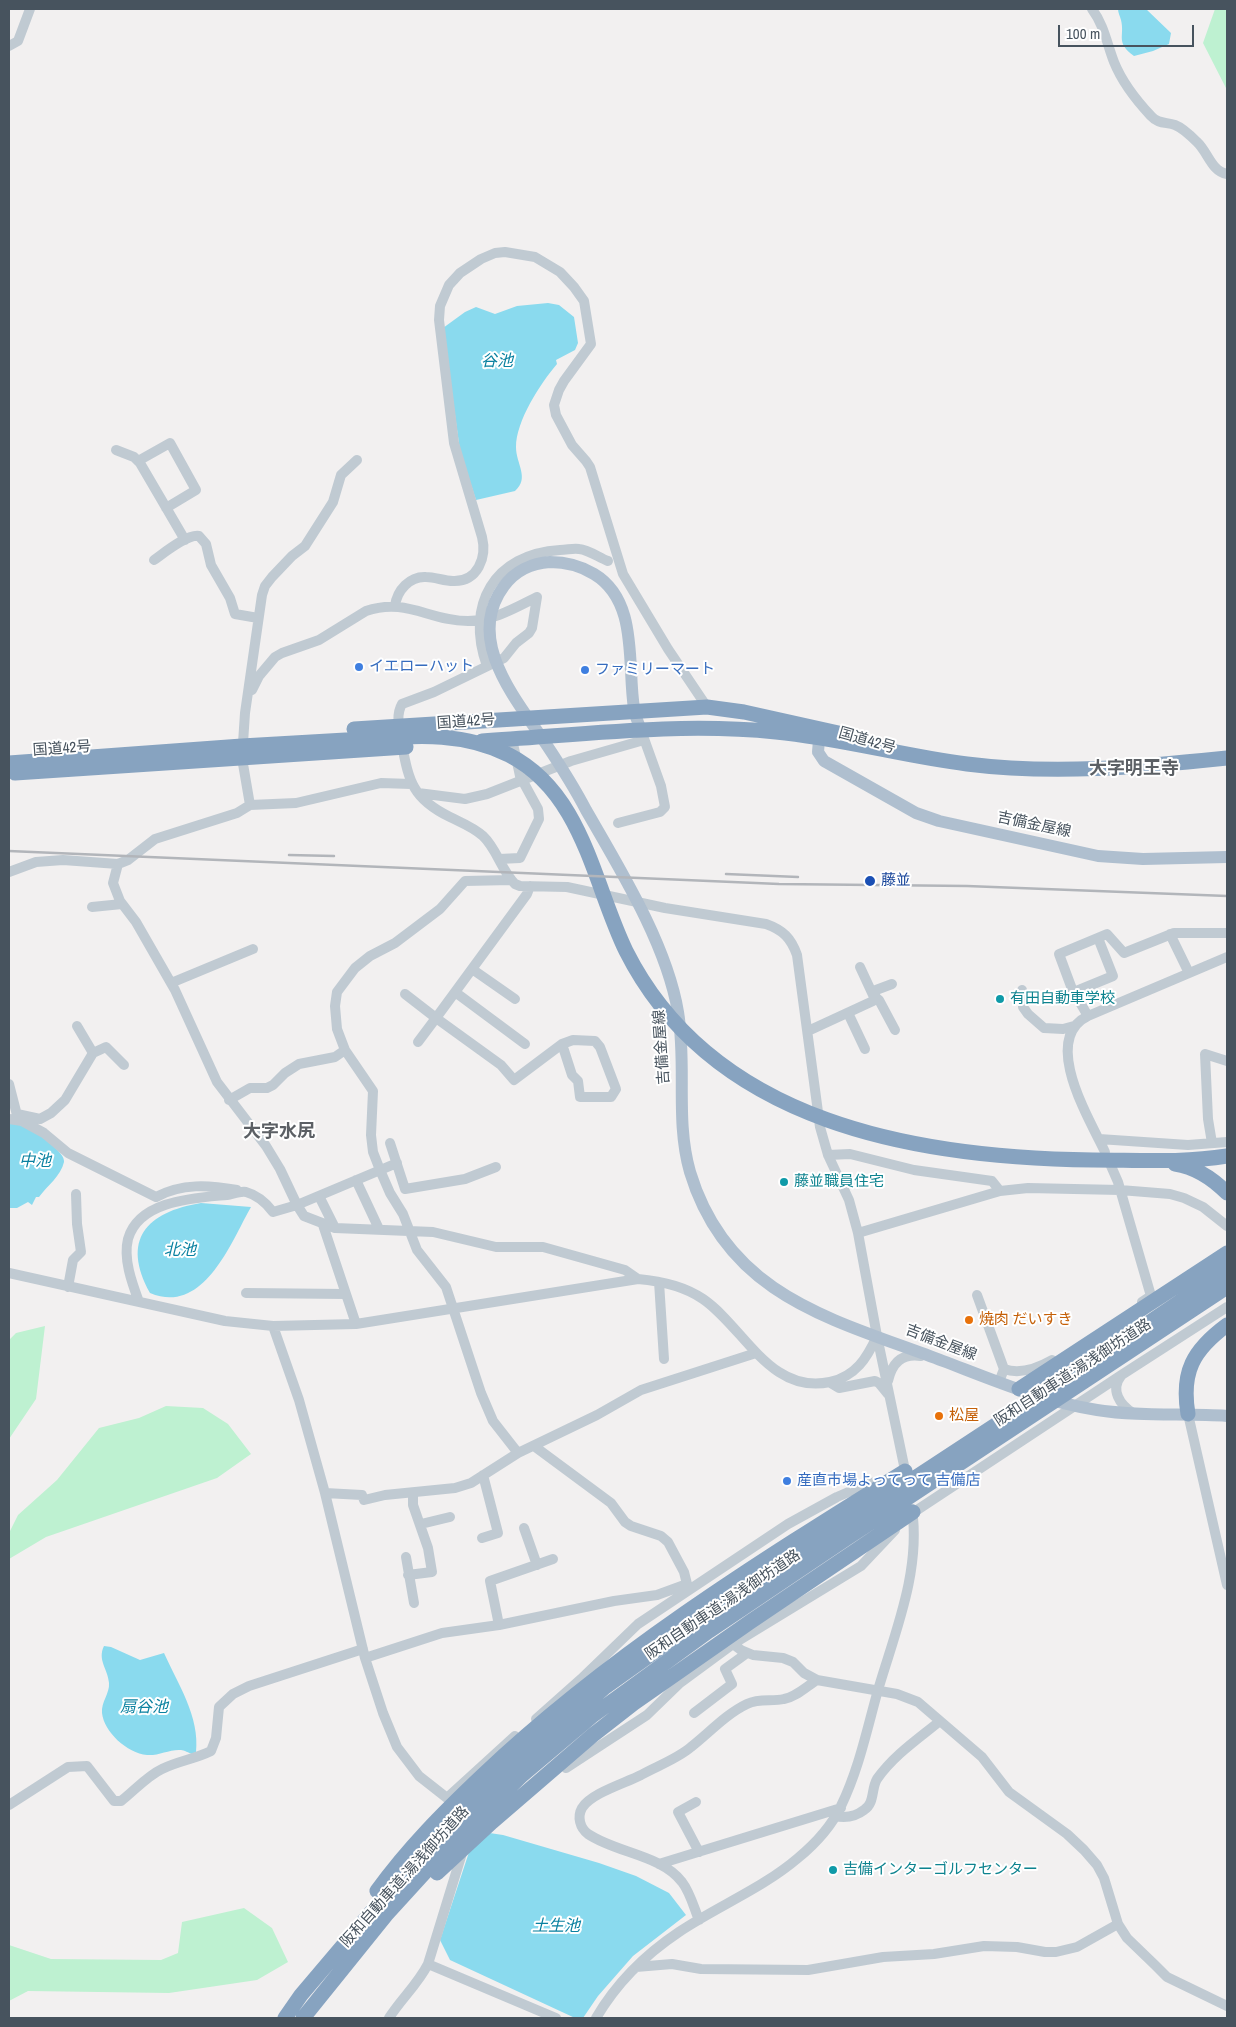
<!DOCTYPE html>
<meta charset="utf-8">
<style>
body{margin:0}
#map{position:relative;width:1236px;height:2027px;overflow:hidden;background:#f2f0f0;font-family:"Archivo Narrow",sans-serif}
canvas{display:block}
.frame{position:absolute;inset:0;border:10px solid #47535e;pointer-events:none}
.scale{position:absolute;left:1058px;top:25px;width:136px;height:22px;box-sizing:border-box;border:2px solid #47535e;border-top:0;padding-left:6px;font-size:15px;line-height:18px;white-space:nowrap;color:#47535e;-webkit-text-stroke:4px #fff;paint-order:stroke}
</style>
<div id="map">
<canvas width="1236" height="2027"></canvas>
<div class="frame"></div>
<div class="scale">100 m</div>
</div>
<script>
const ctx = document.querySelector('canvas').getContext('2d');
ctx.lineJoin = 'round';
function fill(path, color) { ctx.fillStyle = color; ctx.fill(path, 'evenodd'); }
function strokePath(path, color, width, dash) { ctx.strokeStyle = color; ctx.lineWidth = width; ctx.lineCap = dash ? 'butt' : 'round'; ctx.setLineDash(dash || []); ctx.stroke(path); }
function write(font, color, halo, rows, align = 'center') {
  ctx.font = font + ' "Archivo Narrow","Noto Sans JP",sans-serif'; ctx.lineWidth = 4; ctx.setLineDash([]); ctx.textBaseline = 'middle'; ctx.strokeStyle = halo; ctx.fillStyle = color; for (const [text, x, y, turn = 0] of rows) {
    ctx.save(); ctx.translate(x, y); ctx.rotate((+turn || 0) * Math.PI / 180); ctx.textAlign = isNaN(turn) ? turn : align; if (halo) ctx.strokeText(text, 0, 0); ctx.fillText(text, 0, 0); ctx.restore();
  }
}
const green = new Path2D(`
 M 1215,9 L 1227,9 L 1227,90 L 1203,43 Z
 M 45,1326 L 36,1399 L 9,1439 L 9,1340 L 16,1333 Z
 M 166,1406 L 203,1408 L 228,1424 L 251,1454 L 217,1478 L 46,1537 L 9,1559 L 9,1533 L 18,1515 L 57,1480 L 99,1428 L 139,1418 Z
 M 244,1908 L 272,1928 L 288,1962 L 257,1980 L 169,1993 L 28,1991 L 9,2001 L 9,1945 L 51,1959 L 161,1960 L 178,1953 L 182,1922 Z`);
const water = new Path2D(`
 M 1118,9 L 1146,9 L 1171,33 L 1169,44 L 1153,51 L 1134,56 C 1115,42 1125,37 1121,20 C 1120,16 1118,13 1118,9 Z
 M 548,303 L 559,305 L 574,317 L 578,343 L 575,350 L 556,360 L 557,364 C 540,384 516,421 516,447 C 516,464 530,478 515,491 L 476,500 L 460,451 L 443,328 L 465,312 L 476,307 L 495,314 L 517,306 Z
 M 14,1123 C 18,1125 24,1126 29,1128 C 37,1132 66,1153 64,1162 C 61,1176 47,1186 39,1197 L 36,1197 L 32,1205 L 28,1202 L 17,1208 L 9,1208 L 9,1124 Z
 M 201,1203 L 251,1207 C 231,1242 204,1316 150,1293 C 121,1240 146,1212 201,1203 Z
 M 104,1646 L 111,1647 L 140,1660 L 164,1653 C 178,1684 200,1717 196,1752 L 192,1754 C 189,1753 184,1750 181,1750 C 170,1749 158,1756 147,1755 C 127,1753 104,1732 102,1713 C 101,1702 110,1693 109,1683 C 108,1669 97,1660 104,1646 Z
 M 476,1831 L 503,1835 L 599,1863 L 636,1876 L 669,1893 L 686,1915 L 633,1956 L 598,1996 L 583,2018 L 575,2018 L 450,1960 L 440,1940 Z`);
const minor = new Path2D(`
 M 1092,9 C 1104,25 1107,44 1114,62 C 1122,82 1136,100 1151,116 C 1158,124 1166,122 1175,125 C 1183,128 1191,136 1197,142 C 1208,152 1211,171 1227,174
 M 9,46 L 18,41 L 30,9
 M 116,450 L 134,457 L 140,463 L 185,540
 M 357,460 L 341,475 L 333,502 L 305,546 L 292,556 L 272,577 L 265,586 L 262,595 L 245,713 L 242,758 L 250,805 L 296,803 L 381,783 L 411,784
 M 138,461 L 170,443 L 196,490 L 166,508
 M 154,560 C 164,553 187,534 199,536 L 206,544 L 211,565 L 230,598 L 235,614 L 258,618
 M 537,597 L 532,628 L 529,633 L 516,643 L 504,658 L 434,692 L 402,704 C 395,716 400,731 402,745 C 409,782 413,799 450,817 C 462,823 473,827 483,836 C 497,849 501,870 515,884 L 520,886 L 567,887 L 665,908 L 766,924 C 783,930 791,938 797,955 L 820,1127 L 828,1155 L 849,1200 L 858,1233 L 877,1336 L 906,1475
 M 395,606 C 397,590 410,576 426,577 C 435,577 444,581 453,581 C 478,582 487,557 482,537 L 454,443 L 439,320 L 440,306 L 449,285 L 460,273 L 481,259 L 495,253 L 505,252 L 535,257 L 560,272 L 574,287 L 584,301 L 591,344 L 564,381 L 559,390 L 554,405 L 556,415 L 572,445 L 586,461 L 590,467 L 623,574 L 668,649 L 707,707
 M 487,666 C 465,605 494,554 560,550 C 567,550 573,548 579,549 C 589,550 598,557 608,561
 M 252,690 L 259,676 L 275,657 L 282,653 L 319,640 L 366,611 C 406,597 429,621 468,621 C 493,621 515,608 537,597
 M 418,793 L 465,799 L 487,794 L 571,761 L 644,740
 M 618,823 L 660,812 L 665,807 L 661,786 L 642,733
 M 499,859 L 520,858 L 539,819 L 538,809 L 520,776 L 512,739
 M 118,864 L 113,883 L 120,901 L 136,922 L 175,990 L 217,1082 L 266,1146 L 280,1169 L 297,1205 L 304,1216 L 335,1228 L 433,1232 L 496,1247 L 543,1247 L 625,1270 L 638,1279
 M 9,872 L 36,862 L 63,860 L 118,864 L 128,860 L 155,839 L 237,813 L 250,805
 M 511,880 L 465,881 L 440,909 L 395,943 L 370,956 L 355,968 L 337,992 L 335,1006 L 337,1029 L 345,1050 L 373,1091 L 371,1135 L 373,1152 L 380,1170 L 390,1193 L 403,1214 L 417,1250 L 446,1287 L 481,1393 L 493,1421 L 518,1453
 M 530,886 L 527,894 L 436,1018 L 501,1065 L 514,1080 L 562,1044 L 573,1040 L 595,1041 L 600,1047 L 616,1089 L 611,1097 L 580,1097 L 578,1081 L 572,1075 L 562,1044
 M 92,907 L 122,904
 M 1170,934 L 1189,973
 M 860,967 L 873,995 L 879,1000 L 895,1030
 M 472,969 L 515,999
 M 171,983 L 253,949
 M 1022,990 L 1023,1007 L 1028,1014 L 1044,1028 L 1063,1029 L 1074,1026
 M 455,992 L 525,1044
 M 1074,992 L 1113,976 L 1098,938
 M 405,994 L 436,1018 L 418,1042
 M 848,1013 L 865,1049
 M 1088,1016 L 1072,989 L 1059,954 L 1107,934 L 1124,953 L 1174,933 L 1227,933
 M 77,1026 L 93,1053
 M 808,1031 L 873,1001 L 876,990 L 892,984
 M 9,1084 L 18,1119
 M 229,1100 L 250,1088 L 267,1088 L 273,1085 L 285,1073 L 299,1064 L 335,1057 L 345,1050
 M 17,1114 L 40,1119 L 51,1113 L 65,1100 L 93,1053 L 106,1047 L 124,1065
 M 9,1119 L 22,1121 L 44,1133 L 68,1153 L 156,1197 C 182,1183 209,1185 237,1190
 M 1099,1139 L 1188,1145 L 1227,1142
 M 390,1143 L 405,1189 L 465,1179 L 496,1167
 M 1212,1143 L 1208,1119 L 1205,1054 L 1227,1061
 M 1105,1152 C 1090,1120 1040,1039 1088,1016 L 1227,957
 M 828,1155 L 850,1154 L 914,1170 L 992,1181 L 1000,1191
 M 1111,1166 L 1118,1182 L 1151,1296 L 1142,1302
 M 356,1180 L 379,1229
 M 319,1196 L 335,1228
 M 323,1225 L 356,1324
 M 858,1233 L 1000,1191 L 1028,1188 L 1120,1190 L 1170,1194 L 1184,1198 L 1203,1207 L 1227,1226
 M 9,1273 L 225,1321 L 273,1326 L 356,1324 L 638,1279 C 661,1281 684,1286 703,1299 C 744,1327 770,1395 830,1382 C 856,1376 867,1358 877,1336
 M 659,1282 L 664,1359
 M 68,1287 L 73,1260 L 81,1252 L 77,1224 L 76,1194
 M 246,1293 L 346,1294
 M 977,1295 L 1004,1369
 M 139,1302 C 132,1283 123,1259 128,1239 C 139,1200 195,1198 227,1195 C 233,1194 240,1191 246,1192 C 257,1195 267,1204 273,1212 L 297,1205 L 397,1163
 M 273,1326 L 299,1400 L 325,1493 L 365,1658 L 383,1713 L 397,1747 L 419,1776 L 447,1798 L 455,1808
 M 1121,1376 C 1110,1390 1120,1405 1133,1413
 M 888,1381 C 892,1363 902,1353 921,1356
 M 829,1382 L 839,1388 L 875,1381 L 879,1383 L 888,1394
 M 999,1382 L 1004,1369 C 1021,1375 1038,1368 1052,1360
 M 1188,1414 L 1227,1585
 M 534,1446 L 611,1503 L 625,1522 L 631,1526 L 661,1536 L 668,1542 L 684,1572 L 688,1588
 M 325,1493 L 362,1495 L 364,1500 L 385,1495 L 455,1488 L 471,1483 L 518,1453 L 597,1415 L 641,1390 L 756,1353
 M 908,1516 L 1123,1374 L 1227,1307
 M 421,1524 L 450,1517
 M 524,1528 L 537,1565
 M 482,1538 L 498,1533 L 483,1475
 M 406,1557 L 414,1603
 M 408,1575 L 432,1572 L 428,1548 L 413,1505 L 413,1493
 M 499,1625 L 490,1581 L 553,1559
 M 733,1644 L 741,1650 L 753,1655 L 783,1658 L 793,1662 L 804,1673 L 817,1680 L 897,1694 L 918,1702 L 982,1757 L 1009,1792 L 1067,1834 L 1084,1850 L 1097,1865 L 1104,1878 L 1118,1924 L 1127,1938 L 1155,1965 L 1167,1977 L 1227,2006
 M 365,1658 L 442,1633 L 499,1625 L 614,1601 L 657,1595 L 687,1584
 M 694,1713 L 732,1684 L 725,1669 L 747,1653
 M 536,1719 L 581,1679 L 638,1624 L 788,1524 L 837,1497 L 867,1484 L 881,1481
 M 566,1768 L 647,1715 L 680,1683 L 733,1644 L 861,1566 L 895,1530
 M 447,1798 L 515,1736
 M 696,1802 L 678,1812 L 699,1852
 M 9,1805 L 68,1767 L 87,1766 L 114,1801 L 121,1801 C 134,1791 147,1776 162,1769 C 178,1761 195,1759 211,1751 L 216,1738 L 219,1707 L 233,1694 L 249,1686 L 363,1649
 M 835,1816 C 845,1818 855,1817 864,1810 C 875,1803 871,1789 877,1779 C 894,1755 918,1739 940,1721
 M 659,1864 L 841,1808
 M 699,1920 C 694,1908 690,1892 682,1882 C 662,1855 616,1853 588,1834 C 580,1828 577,1817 582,1808 C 591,1793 626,1783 641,1775 C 657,1766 677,1759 691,1747 C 709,1733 726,1714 747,1704 C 760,1698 772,1702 784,1699 C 796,1697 807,1686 817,1680
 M 428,1964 L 556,2018
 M 636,1967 L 672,1964 L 701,1969 L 808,1970 L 883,1957 L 934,1954 L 984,1946 L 1017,1947 L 1045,1952 L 1056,1952 L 1077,1947 L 1118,1924
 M 389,2018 C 401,1999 418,1984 428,1964 L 463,1850
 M 596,2018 C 616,1984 646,1954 679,1932 C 718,1906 763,1888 798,1858 C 815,1844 832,1825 841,1806 C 859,1769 867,1729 878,1690 C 895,1632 921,1571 912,1509`);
const major = new Path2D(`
 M 820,728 L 818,752 L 824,761 L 916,813 L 939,821 L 1098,856 L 1143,859 L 1227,857
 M 641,730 C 638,723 635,716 634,708 C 627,665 639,601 594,574 C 581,566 566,562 550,562 C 532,563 515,571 504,586 C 464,640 516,699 546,744 C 560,765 574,787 586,810 C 620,869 667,945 678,1012 C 687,1065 675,1120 690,1172 C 728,1298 836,1320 943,1361 C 993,1380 1044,1402 1097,1410 C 1140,1417 1184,1413 1227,1416`);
const highway = new Path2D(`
 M 354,729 L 707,707 L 744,712 L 843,734
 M 482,741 C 580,735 678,722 776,732 C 840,738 903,756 967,764 C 1054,775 1140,767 1227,758
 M 9,763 C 87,757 164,752 242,746 C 282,744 323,741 363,739 C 413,736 462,731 509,755 C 583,793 593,883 626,951 C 713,1124 918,1158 1093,1160 C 1137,1160 1183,1163 1227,1156
 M 15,773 L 406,747
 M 1175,1164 C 1195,1167 1212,1178 1227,1193
 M 1019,1389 L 1227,1253
 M 1188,1414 C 1181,1372 1193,1350 1227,1325
 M 437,1873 L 492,1822 L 593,1735 L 634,1703 L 750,1622 L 913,1512
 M 377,1891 C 408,1848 444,1812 482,1776 C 608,1656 757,1563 905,1471
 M 285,2018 L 301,1995 L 390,1890 L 429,1847 L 502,1775 L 604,1688 L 712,1611 L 1055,1386 L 1227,1270
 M 303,2018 L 386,1915 L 448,1847 L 521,1776 L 592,1716 L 709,1631 L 847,1538 L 1227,1287`);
const rail = new Path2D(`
 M 9,851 L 779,884 L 967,886 L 1227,896
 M 289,855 L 334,856
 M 726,874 L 798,877`);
const markers = [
 [359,667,5,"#3f7fe0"],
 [585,670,5,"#3f7fe0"],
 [870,881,6,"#1a4fb4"],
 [1000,999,5,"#0f9aa8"],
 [784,1182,5,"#0f9aa8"],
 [969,1320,5,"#e8710a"],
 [939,1416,5,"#e8710a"],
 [787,1481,5,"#3f7fe0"],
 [833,1870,5,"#0f9aa8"]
];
const shopNames = [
 ["イエローハット",369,667],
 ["ファミリーマート",595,670],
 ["産直市場よってって 吉備店",797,1481]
];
const streetNames = [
 ["国道42号",466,722,-4],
 ["国道42号",867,741,16],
 ["国道42号",62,749,-4],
 ["吉備金屋線",1034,825,12],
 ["吉備金屋線",662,1047,-94],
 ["吉備金屋線",941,1343,21],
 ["阪和自動車道;湯浅御坊道路",1073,1373,-33],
 ["阪和自動車道;湯浅御坊道路",723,1605,-34],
 ["阪和自動車道;湯浅御坊道路",405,1877,-48]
];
const transitNames = [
 ["藤並",881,881]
];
const cultureNames = [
 ["有田自動車学校",1010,999],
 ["藤並職員住宅",794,1182],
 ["吉備インターゴルフセンター",843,1870]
];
const foodNames = [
 ["焼肉 だいすき",979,1320],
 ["松屋",949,1416]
];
const waterNames = [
 ["谷池",497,362],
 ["中池",35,1162],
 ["北池",180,1251],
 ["扇谷池",144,1708],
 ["土生池",556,1927]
];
const quarterNames = [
 ["大字明王寺",1134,769],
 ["大字水尻",279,1132]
];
fill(green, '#bef1d1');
fill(water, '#8adaee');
strokePath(minor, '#c0cad2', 10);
strokePath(major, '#afbfcf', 12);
strokePath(highway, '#87a3c0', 15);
strokePath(rail, '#b2b5ba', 2.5);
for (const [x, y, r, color] of markers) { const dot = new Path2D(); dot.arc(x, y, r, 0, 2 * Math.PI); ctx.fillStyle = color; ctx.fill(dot); strokePath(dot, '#fff', 2); }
write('15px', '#366cbe', '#fff', shopNames, 'left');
write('15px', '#47535e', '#fff', streetNames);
write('15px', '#164399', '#fff', transitNames, 'left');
write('15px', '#0d838f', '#fff', cultureNames, 'left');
write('15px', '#c56008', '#fff', foodNames, 'left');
write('italic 16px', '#0a81a0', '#fff', waterNames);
write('bold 18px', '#5c6065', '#fff', quarterNames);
</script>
